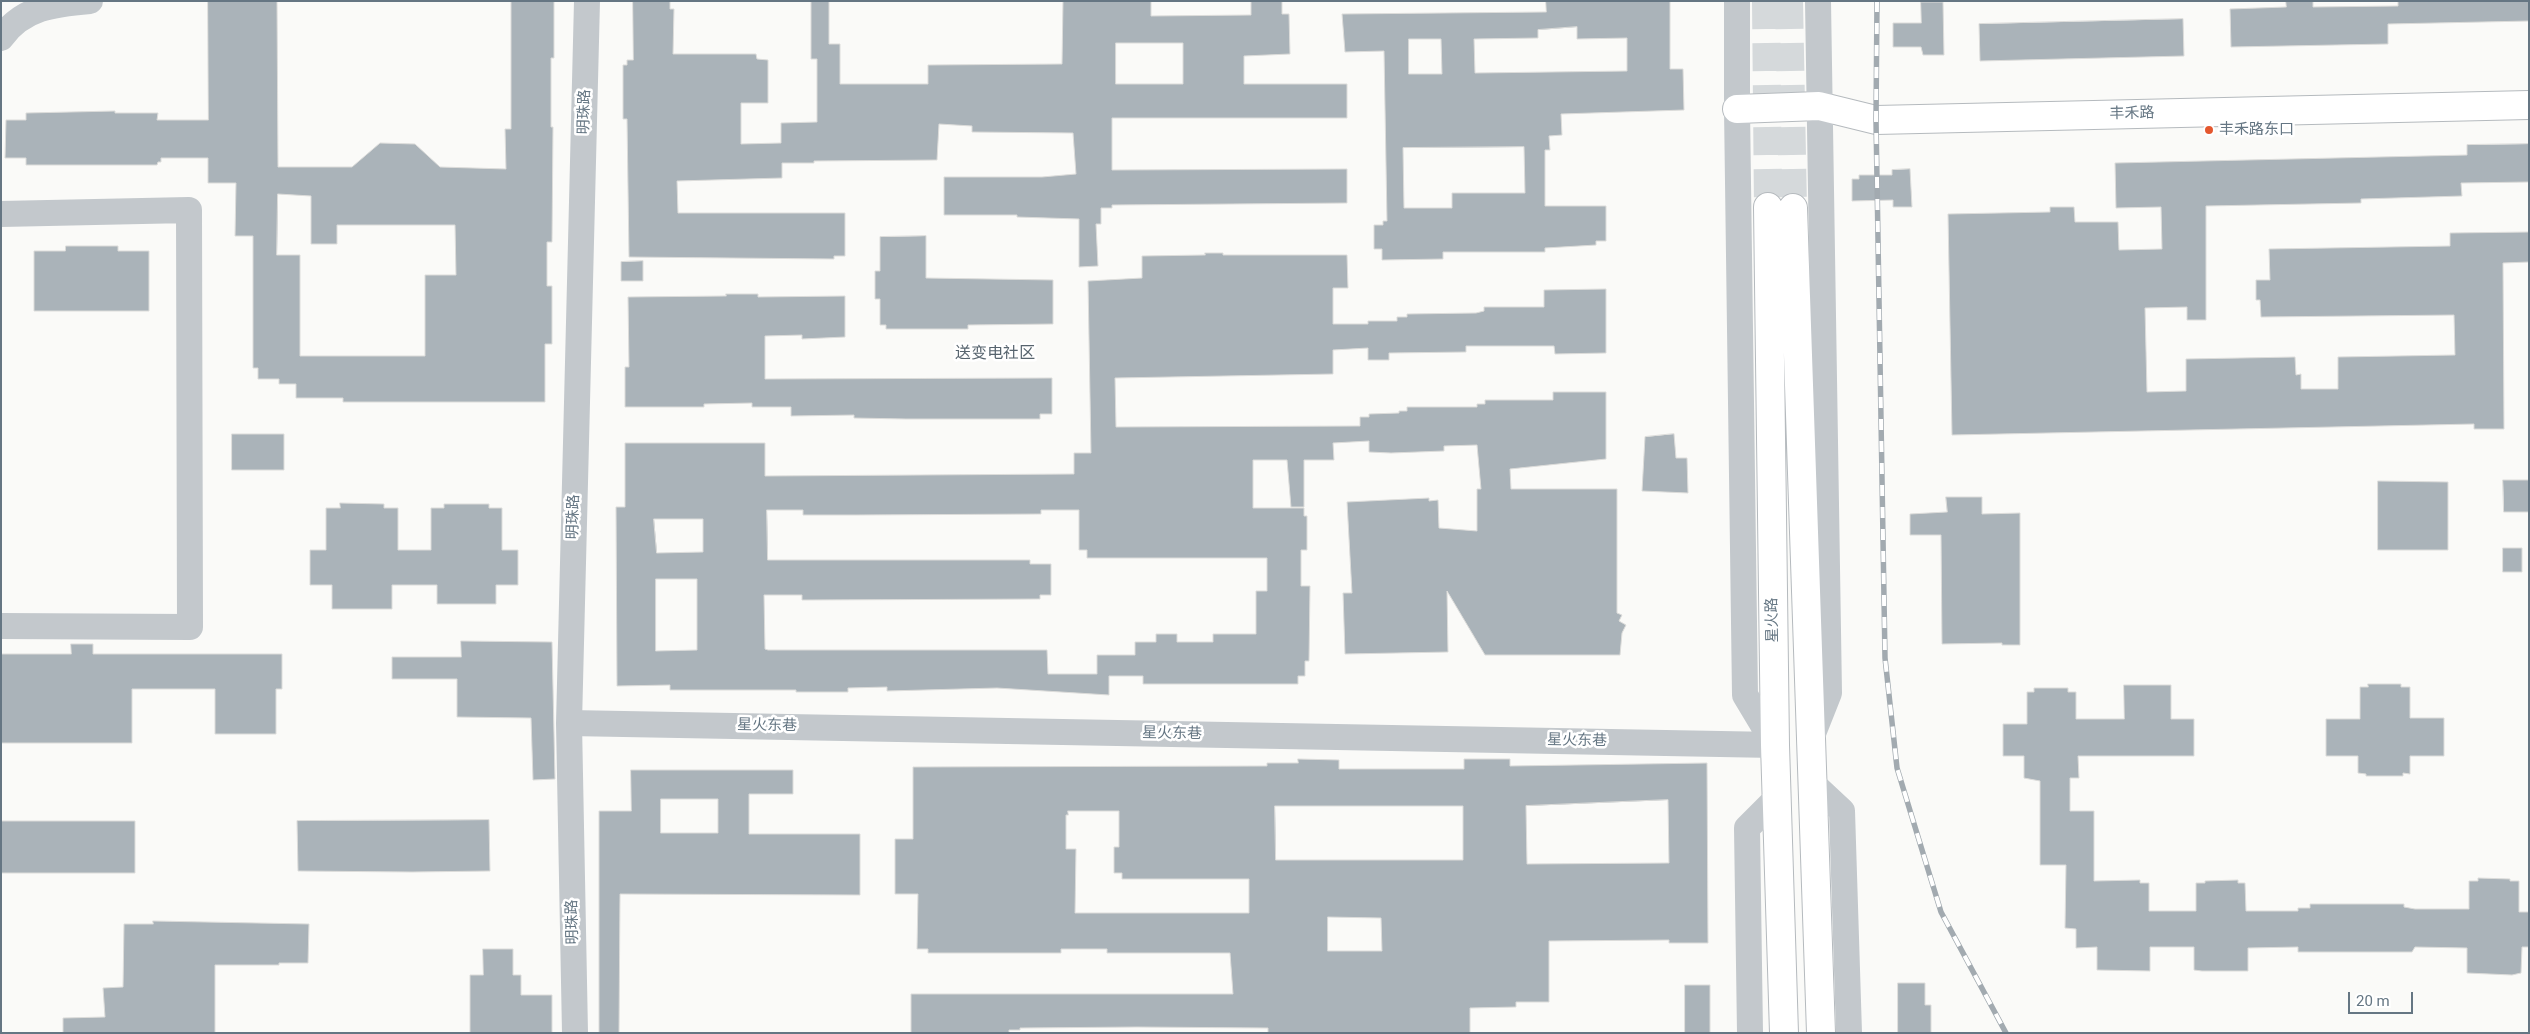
<!DOCTYPE html>
<meta charset="utf-8">
<style>
body{margin:0}
#map{position:relative;width:2530px;height:1034px;overflow:hidden;background:#fafaf8;font-family:Roboto,sans-serif}
canvas{display:block}
.frame{position:absolute;inset:0;border:2px solid #657683;pointer-events:none}
.scale{position:absolute;left:2348px;top:992px;width:65px;height:22px;box-sizing:border-box;border:2px solid #657683;border-top:0;padding-left:6px;font-size:15px;line-height:18px;white-space:nowrap;color:#657683;-webkit-text-stroke:4px #fff;paint-order:stroke}
</style>
<div id="map">
<canvas width="2530" height="1034"></canvas>
<div class="frame"></div>
<div class="scale">20 m</div>
</div>
<script>
const ctx = document.querySelector('canvas').getContext('2d');
ctx.lineJoin = 'round';
function fill(path, color) { ctx.fillStyle = color; ctx.fill(path, 'evenodd'); }
function strokePath(path, color, width, dash) { ctx.strokeStyle = color; ctx.lineWidth = width; ctx.lineCap = dash ? 'butt' : 'round'; ctx.setLineDash(dash || []); ctx.stroke(path); }
function write(font, color, halo, rows, align = 'center') {
  ctx.font = font + ' Roboto,"Noto Sans SC",sans-serif'; ctx.lineWidth = 5; ctx.setLineDash([]); ctx.textBaseline = 'middle'; ctx.strokeStyle = halo; ctx.fillStyle = color; for (const [text, x, y, turn = 0] of rows) {
    ctx.save(); ctx.translate(x, y); ctx.rotate((+turn || 0) * Math.PI / 180); ctx.textAlign = isNaN(turn) ? turn : align; if (halo) ctx.strokeText(text, 0, 0); ctx.fillText(text, 0, 0); ctx.restore();
  }
}
const building = new Path2D(`
 M 208,1 L 277,1 L 278,167 L 352,167 L 380,143 L 415,144 L 440,167 L 506,169 L 505,129 L 511,129 L 511,1 L 554,1 L 554,58 L 551,58 L 551,127 L 553,127 L 552,242 L 547,242 L 547,286 L 552,286 L 552,344 L 545,344 L 545,402 L 343,402 L 343,398 L 296,398 L 296,384 L 279,384 L 279,379 L 258,379 L 258,368 L 253,368 L 253,236 L 235,236 L 236,183 L 208,183 L 208,158 L 161,158 L 161,162 L 158,162 L 157,165 L 26,165 L 26,158 L 5,158 L 6,120 L 26,120 L 26,113 L 115,111 L 115,113 L 158,113 L 157,120 L 208,120 ZM 278,194 L 311,196 L 311,244 L 337,244 L 337,225 L 455,225 L 456,275 L 425,275 L 425,356 L 300,356 L 300,255 L 277,255 Z
 M 633,1 L 670,1 L 670,9 L 674,9 L 673,54 L 756,54 L 757,59 L 768,60 L 768,103 L 741,103 L 741,144 L 781,143 L 781,123 L 817,122 L 817,59 L 811,59 L 811,1 L 829,1 L 829,44 L 840,44 L 840,84 L 928,84 L 928,65 L 1062,64 L 1063,1 L 1151,1 L 1151,16 L 1251,15 L 1251,1 L 1282,1 L 1282,14 L 1289,14 L 1290,54 L 1244,56 L 1244,84 L 1347,84 L 1347,118 L 1112,118 L 1112,170 L 1347,169 L 1347,203 L 1112,205 L 1112,208 L 1101,208 L 1101,224 L 1096,224 L 1098,266 L 1079,267 L 1079,219 L 1017,217 L 1017,215 L 944,215 L 944,177 L 1042,177 L 1076,174 L 1073,133 L 972,132 L 972,126 L 939,124 L 937,160 L 814,161 L 814,163 L 782,163 L 782,178 L 677,181 L 678,213 L 845,213 L 845,256 L 834,256 L 834,259 L 629,257 L 627,119 L 623,119 L 623,65 L 627,65 L 627,60 L 633,60 ZM 1116,43 L 1183,43 L 1183,84 L 1116,84 Z
 M 1546,1 L 1670,1 L 1670,69 L 1683,69 L 1684,110 L 1561,114 L 1562,135 L 1549,136 L 1550,150 L 1545,150 L 1545,206 L 1606,206 L 1606,241 L 1596,241 L 1596,245 L 1545,248 L 1545,252 L 1443,252 L 1443,259 L 1382,260 L 1382,249 L 1374,249 L 1374,225 L 1383,225 L 1383,221 L 1387,221 L 1384,51 L 1345,52 L 1342,14 L 1546,12 ZM 1577,27 L 1577,39 L 1627,38 L 1627,71 L 1475,73 L 1474,39 L 1538,38 L 1538,30 ZM 1409,39 L 1441,39 L 1442,74 L 1409,74 ZM 1524,147 L 1525,193 L 1452,193 L 1452,208 L 1404,208 L 1403,148 Z
 M 2286,1 L 2313,1 L 2313,7 L 2398,6 L 2398,1 L 2529,1 L 2529,21 L 2388,24 L 2388,44 L 2231,47 L 2230,9 L 2286,7 Z
 M 1921,2 L 1943,2 L 1944,55 L 1923,55 L 1921,47 L 1893,47 L 1893,23 L 1921,23 Z
 M 2183,19 L 2184,56 L 1980,61 L 1979,24 Z
 M 2529,144 L 2529,182 L 2461,183 L 2462,196 L 2361,199 L 2361,203 L 2206,206 L 2206,320 L 2187,320 L 2187,307 L 2145,308 L 2147,392 L 2186,391 L 2186,359 L 2295,357 L 2296,375 L 2301,374 L 2301,389 L 2338,389 L 2338,357 L 2455,355 L 2454,315 L 2261,317 L 2260,300 L 2256,300 L 2256,280 L 2270,280 L 2269,249 L 2450,246 L 2450,233 L 2529,232 L 2529,262 L 2503,263 L 2504,429 L 2474,429 L 2474,424 L 1952,435 L 1948,214 L 2050,212 L 2050,207 L 2074,207 L 2075,222 L 2118,222 L 2119,250 L 2162,249 L 2161,207 L 2116,208 L 2115,163 L 2467,155 L 2467,145 Z
 M 1910,169 L 1912,207 L 1893,207 L 1893,200 L 1852,201 L 1852,179 L 1859,179 L 1859,175 L 1892,175 L 1892,170 Z
 M 926,236 L 926,278 L 1053,280 L 1053,324 L 968,325 L 968,329 L 886,329 L 886,325 L 880,325 L 880,299 L 875,299 L 875,271 L 880,271 L 880,237 Z
 M 66,246 L 118,246 L 118,251 L 149,251 L 149,311 L 34,311 L 34,251 L 65,251 Z
 M 1205,253 L 1223,253 L 1223,255 L 1347,255 L 1348,288 L 1333,288 L 1333,324 L 1368,324 L 1368,321 L 1397,321 L 1397,317 L 1407,317 L 1407,314 L 1476,313 L 1484,311 L 1484,307 L 1544,307 L 1544,290 L 1606,289 L 1606,353 L 1555,354 L 1554,346 L 1466,346 L 1466,352 L 1389,353 L 1389,360 L 1368,360 L 1368,348 L 1333,350 L 1333,374 L 1115,378 L 1116,427 L 1360,426 L 1360,417 L 1369,417 L 1369,414 L 1399,413 L 1399,411 L 1407,411 L 1407,407 L 1477,407 L 1477,404 L 1485,404 L 1485,400 L 1553,400 L 1553,392 L 1606,392 L 1606,459 L 1510,469 L 1511,489 L 1617,489 L 1617,613 L 1622,615 L 1619,621 L 1626,625 L 1622,633 L 1620,655 L 1485,655 L 1447,591 L 1448,652 L 1345,654 L 1343,593 L 1352,593 L 1347,502 L 1429,498 L 1429,501 L 1438,500 L 1439,528 L 1477,531 L 1477,489 L 1481,489 L 1477,445 L 1444,446 L 1444,451 L 1391,453 L 1369,452 L 1369,441 L 1333,443 L 1334,460 L 1304,460 L 1304,507 L 1291,507 L 1287,460 L 1253,460 L 1253,508 L 1304,508 L 1304,516 L 1307,516 L 1307,550 L 1301,550 L 1301,586 L 1310,586 L 1309,661 L 1305,661 L 1305,676 L 1298,676 L 1298,684 L 1143,684 L 1143,676 L 1109,676 L 1109,695 L 997,688 L 887,691 L 887,687 L 848,688 L 848,692 L 796,692 L 796,690 L 670,690 L 670,685 L 617,686 L 616,507 L 625,507 L 625,443 L 765,443 L 765,476 L 1074,474 L 1074,453 L 1091,453 L 1088,281 L 1142,278 L 1142,256 L 1205,255 ZM 767,510 L 803,510 L 803,515 L 855,515 L 1041,514 L 1041,510 L 1079,510 L 1079,550 L 1087,550 L 1087,558 L 1267,558 L 1267,591 L 1256,591 L 1256,634 L 1213,634 L 1213,642 L 1177,642 L 1177,634 L 1156,634 L 1156,642 L 1135,642 L 1135,655 L 1097,655 L 1097,674 L 1048,674 L 1047,650 L 768,650 L 765,649 L 764,595 L 802,595 L 802,600 L 1040,599 L 1040,595 L 1051,595 L 1051,564 L 1030,564 L 1030,560 L 768,560 ZM 654,519 L 703,519 L 703,552 L 657,553 ZM 656,579 L 697,579 L 697,650 L 656,651 Z
 M 643,261 L 643,281 L 621,281 L 621,262 Z
 M 726,294 L 758,294 L 758,297 L 845,296 L 845,337 L 802,339 L 802,335 L 765,336 L 765,379 L 1052,378 L 1052,414 L 1040,414 L 1040,419 L 906,419 L 854,418 L 854,415 L 791,416 L 791,407 L 752,407 L 752,403 L 704,404 L 704,407 L 625,407 L 625,367 L 629,367 L 628,297 L 726,296 Z
 M 232,434 L 284,434 L 284,470 L 232,470 Z
 M 1674,434 L 1676,458 L 1687,458 L 1688,493 L 1642,491 L 1645,437 Z
 M 2503,480 L 2529,480 L 2529,512 L 2504,512 Z
 M 2378,481 L 2448,482 L 2448,550 L 2378,550 Z
 M 1946,497 L 1982,497 L 1982,514 L 2020,513 L 2020,645 L 2002,645 L 2002,643 L 1942,644 L 1941,535 L 1910,535 L 1910,514 L 1947,512 Z
 M 340,503 L 384,504 L 384,508 L 398,508 L 398,550 L 431,550 L 431,508 L 444,508 L 444,504 L 489,504 L 489,508 L 502,508 L 502,550 L 518,550 L 518,585 L 496,585 L 496,604 L 437,604 L 437,585 L 392,585 L 392,609 L 332,609 L 332,585 L 310,585 L 310,550 L 326,550 L 326,508 L 340,508 Z
 M 2503,548 L 2522,548 L 2522,572 L 2503,572 Z
 M 461,641 L 552,642 L 555,779 L 533,780 L 531,718 L 457,717 L 457,679 L 392,679 L 392,657 L 461,657 Z
 M 71,644 L 93,644 L 93,654 L 282,654 L 282,689 L 276,689 L 276,734 L 215,734 L 215,689 L 132,689 L 132,743 L 1,743 L 1,654 L 71,654 Z
 M 2368,684 L 2401,684 L 2401,687 L 2410,687 L 2410,718 L 2444,718 L 2444,756 L 2410,756 L 2410,774 L 2403,773 L 2403,776 L 2366,776 L 2366,774 L 2358,773 L 2358,756 L 2326,756 L 2326,719 L 2360,719 L 2360,687 L 2368,687 Z
 M 2124,685 L 2171,685 L 2171,719 L 2194,719 L 2194,756 L 2078,756 L 2079,778 L 2070,778 L 2070,811 L 2094,811 L 2094,881 L 2140,880 L 2140,883 L 2149,883 L 2149,911 L 2196,911 L 2196,883 L 2205,883 L 2205,881 L 2238,880 L 2238,883 L 2245,883 L 2246,911 L 2298,911 L 2298,908 L 2310,908 L 2310,904 L 2404,904 L 2404,907 L 2415,909 L 2469,909 L 2469,881 L 2478,881 L 2478,878 L 2510,879 L 2510,881 L 2519,881 L 2519,912 L 2529,912 L 2529,947 L 2522,947 L 2521,973 L 2512,975 L 2467,973 L 2467,948 L 2415,947 L 2412,952 L 2298,952 L 2298,947 L 2248,948 L 2248,971 L 2202,971 L 2194,970 L 2194,947 L 2150,947 L 2150,971 L 2097,970 L 2097,947 L 2076,948 L 2076,929 L 2065,928 L 2066,865 L 2040,865 L 2040,781 L 2024,778 L 2024,756 L 2003,756 L 2003,724 L 2027,724 L 2027,692 L 2034,692 L 2034,688 L 2068,688 L 2068,692 L 2076,692 L 2076,719 L 2124,719 Z
 M 1298,759 L 1339,760 L 1339,769 L 1464,769 L 1464,759 L 1510,759 L 1510,766 L 1707,763 L 1708,943 L 1669,943 L 1669,940 L 1549,941 L 1549,1002 L 1516,1002 L 1516,1007 L 1470,1008 L 1470,1033 L 1268,1033 L 1268,1028 L 1137,1027 L 1020,1028 L 1020,1030 L 1009,1030 L 1009,1033 L 911,1033 L 911,994 L 1233,994 L 1230,953 L 1107,953 L 1107,949 L 1061,949 L 1061,953 L 928,953 L 928,949 L 917,949 L 918,894 L 895,894 L 895,839 L 913,839 L 913,767 L 1267,766 L 1267,763 L 1298,763 ZM 1668,800 L 1669,863 L 1527,864 L 1526,806 ZM 1275,806 L 1463,806 L 1463,860 L 1276,860 ZM 1068,811 L 1119,811 L 1119,847 L 1114,847 L 1114,873 L 1122,873 L 1122,879 L 1249,879 L 1249,913 L 1075,913 L 1076,849 L 1066,849 L 1066,815 L 1068,815 ZM 1328,917 L 1381,918 L 1382,951 L 1328,951 Z
 M 631,770 L 793,770 L 793,794 L 749,794 L 749,834 L 860,834 L 860,895 L 620,894 L 619,1033 L 599,1033 L 599,811 L 631,811 ZM 661,799 L 718,799 L 718,833 L 661,833 Z
 M 489,820 L 490,871 L 412,872 L 298,871 L 297,821 Z
 M 1,821 L 135,821 L 135,873 L 1,873 Z
 M 153,921 L 309,924 L 308,963 L 279,963 L 279,965 L 215,965 L 215,1033 L 63,1033 L 63,1018 L 105,1017 L 103,988 L 123,987 L 124,924 L 153,924 Z
 M 483,949 L 513,949 L 513,975 L 521,975 L 521,995 L 552,995 L 552,1033 L 470,1033 L 470,975 L 483,975 Z
 M 1898,983 L 1925,983 L 1925,1005 L 1931,1005 L 1931,1033 L 1898,1033 Z
 M 1685,985 L 1710,985 L 1710,1033 L 1685,1033 Z`);
const majorTunnel = new Path2D(`
 M 1766,1 L 1768,207
 M 1789,1 L 1793,208`);
const minor = new Path2D(`
 M 1737,1 L 1737,109 L 1745,695 L 1775,745
 M 1,38 C 23,7 55,4 90,1
 M 1,214 L 189,210 L 190,627 L 1,626
 M 569,723 L 1775,745
 M 1810,741 L 1829,693 L 1818,1
 M 1812,783 L 1842,811 L 1849,1033
 M 575,1033 L 569,723 L 587,1
 M 1750,1033 L 1747,828 L 1777,798`);
const major = new Path2D(`
 M 1737,109 L 1819,106 L 1876,120 L 2529,105
 M 1768,207 L 1775,745 L 1784,1033
 M 1793,208 L 1821,1033`);
const rail = new Path2D(`
 M 1877,1 L 1876,120 L 1885,658 L 1897,768 L 1941,912 L 2006,1033`);
const markers = [
 [2209,130,5,"#e4572e"]
];
const streetNames = [
 ["明珠路",585,112,-89],
 ["丰禾路",2132,114,-1],
 ["明珠路",574,517,-89],
 ["星火路",1773,620,-91],
 ["星火东巷",767,726,1],
 ["星火东巷",1172,734,1],
 ["星火东巷",1577,741,1],
 ["明珠路",573,922,-91]
];
const poiNames = [
 ["丰禾路东口",2219,130]
];
const neighbourhoodNames = [
 ["送变电社区",995,354]
];
fill(building, '#aab3b9');
strokePath(building, '#dcdcda', 1);
strokePath(majorTunnel, '#d5d9db', 28, [28, 14]);
strokePath(major, '#b5babe', 30);
strokePath(minor, '#c3c8cc', 26);
strokePath(major, '#fff', 28);
strokePath(rail, '#a2aab0', 5.5);
strokePath(rail, '#fff', 4, [11]);
for (const [x, y, r, color] of markers) { const dot = new Path2D(); dot.arc(x, y, r, 0, 2 * Math.PI); ctx.fillStyle = color; ctx.fill(dot); strokePath(dot, '#fff', 2); }
write('15px', '#657683', '#fff', streetNames);
write('15px', '#657683', '#fff', poiNames, 'left');
write('16px', '#57646e', '#fff', neighbourhoodNames);
</script>
